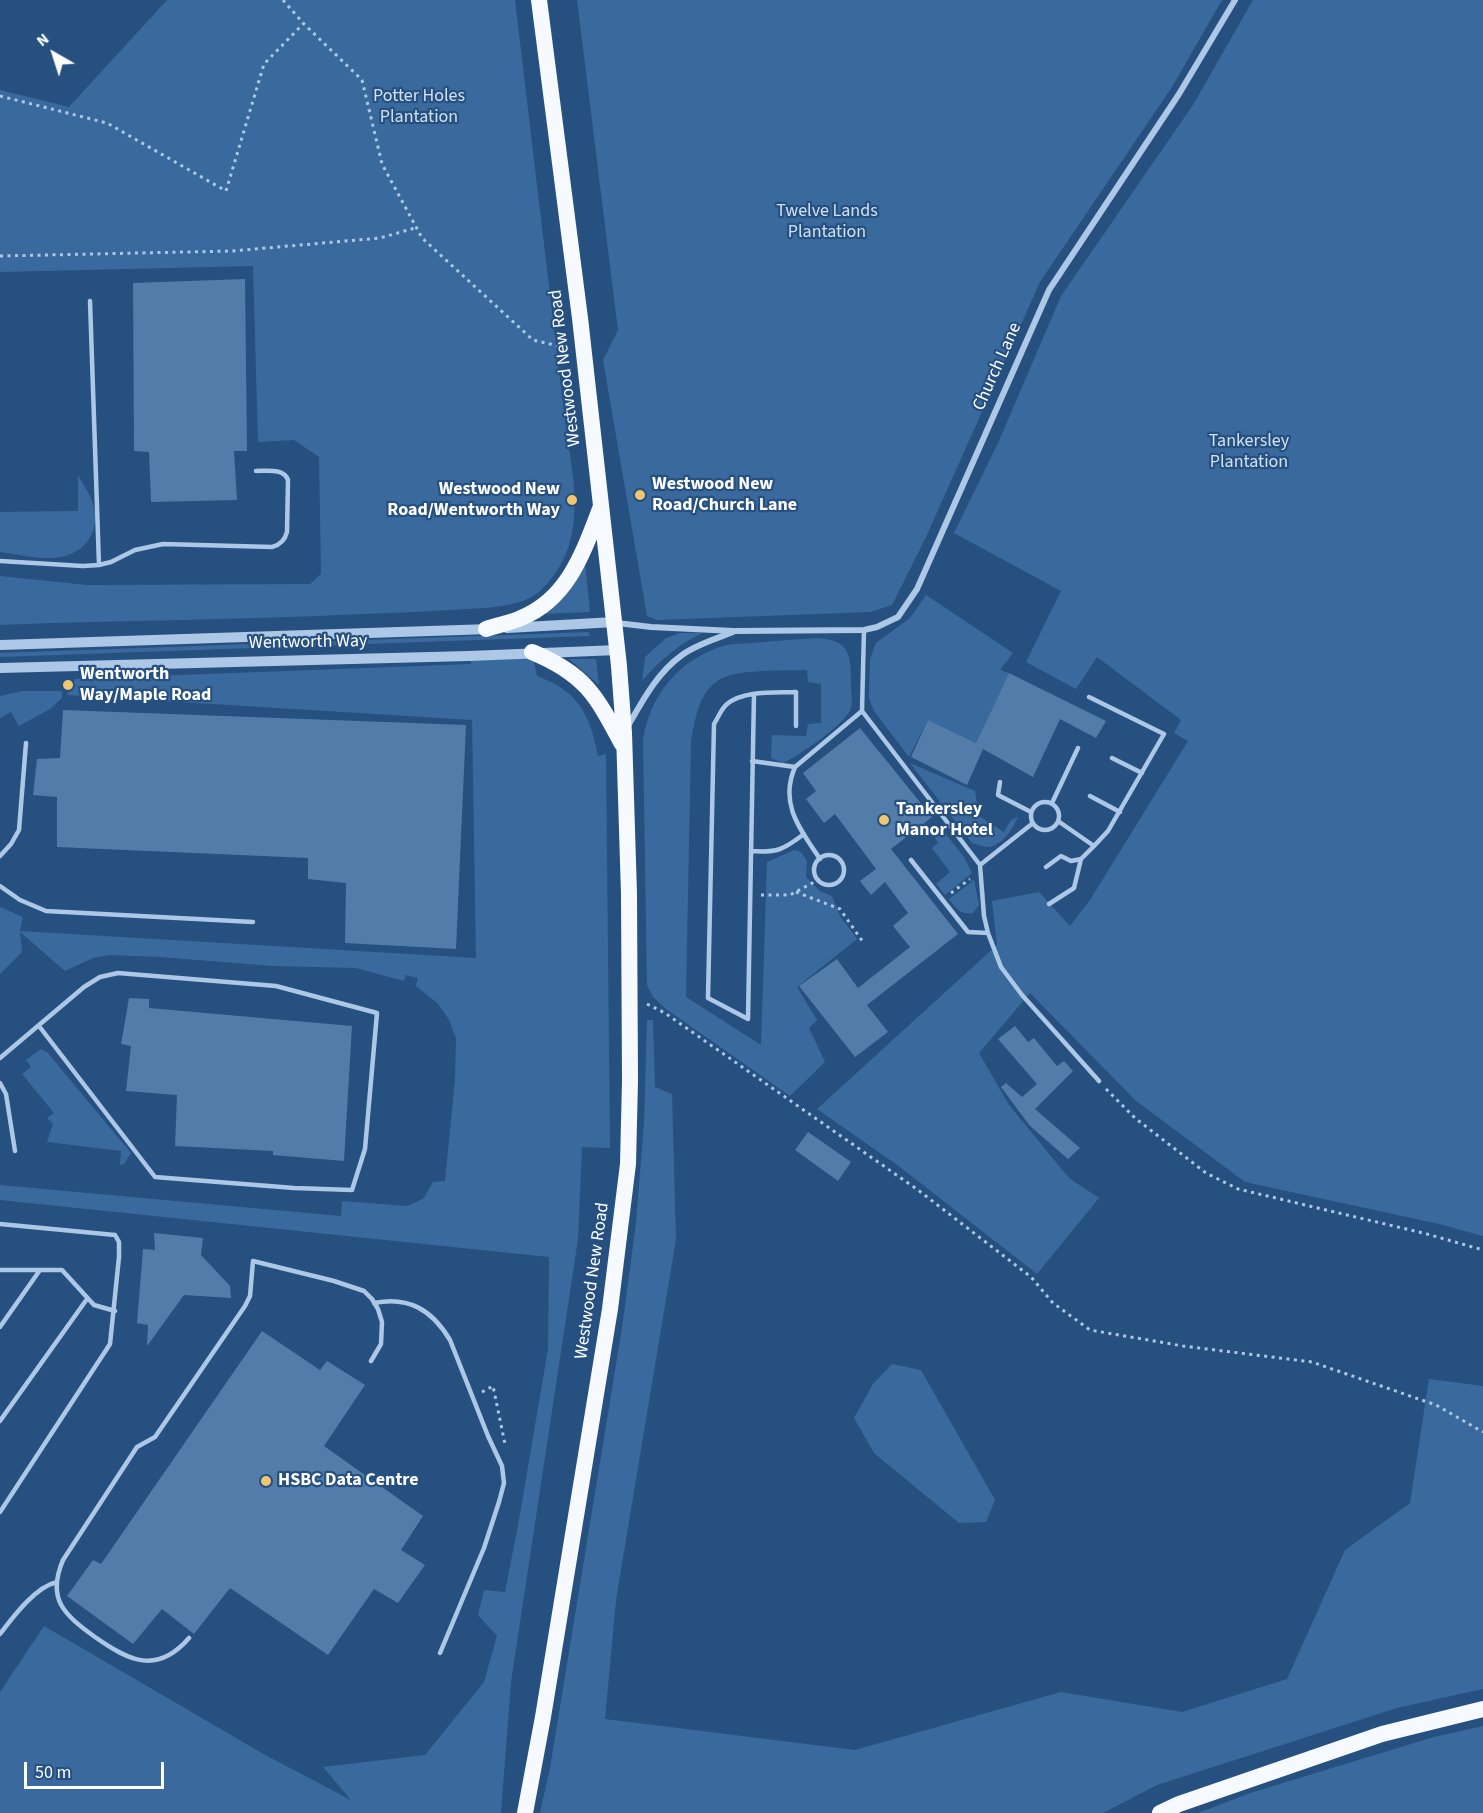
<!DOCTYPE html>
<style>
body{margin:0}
#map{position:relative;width:1483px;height:1813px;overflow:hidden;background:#26507f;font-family:"Source Sans 3",sans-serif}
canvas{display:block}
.north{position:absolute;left:24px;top:24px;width:60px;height:60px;-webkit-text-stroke:4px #26507f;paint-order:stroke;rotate:321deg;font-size:16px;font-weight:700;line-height:24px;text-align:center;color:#fff}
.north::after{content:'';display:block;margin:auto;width:21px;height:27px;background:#fff;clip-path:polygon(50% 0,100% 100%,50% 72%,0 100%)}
.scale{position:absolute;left:24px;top:1762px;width:140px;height:27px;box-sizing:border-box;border:3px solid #fff;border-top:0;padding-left:8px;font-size:18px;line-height:21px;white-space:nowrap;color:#fff;-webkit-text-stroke:4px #26507f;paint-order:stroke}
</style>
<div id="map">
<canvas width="1483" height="1813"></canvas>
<div class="north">N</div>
<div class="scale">50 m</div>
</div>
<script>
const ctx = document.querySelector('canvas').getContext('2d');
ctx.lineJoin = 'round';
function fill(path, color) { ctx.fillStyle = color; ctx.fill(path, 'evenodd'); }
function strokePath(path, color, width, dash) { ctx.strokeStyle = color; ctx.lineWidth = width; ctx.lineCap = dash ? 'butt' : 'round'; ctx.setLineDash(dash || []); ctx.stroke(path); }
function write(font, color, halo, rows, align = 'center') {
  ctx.font = font + ' "Source Sans 3",sans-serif'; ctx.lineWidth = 4.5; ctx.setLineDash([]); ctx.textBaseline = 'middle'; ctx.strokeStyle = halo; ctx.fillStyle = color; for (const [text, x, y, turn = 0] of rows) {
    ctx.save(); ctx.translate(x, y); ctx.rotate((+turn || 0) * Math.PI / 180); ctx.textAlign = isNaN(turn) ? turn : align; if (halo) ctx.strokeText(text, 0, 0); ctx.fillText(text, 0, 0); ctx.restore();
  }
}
const green = new Path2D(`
 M 167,0 L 515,0 L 566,429 C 575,487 588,546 540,591 C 531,599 519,603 507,605 C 494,608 480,608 467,609 C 432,611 397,613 363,614 C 242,620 121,620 0,625 L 0,576 L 87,585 L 310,584 L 321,574 L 319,457 L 294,440 L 258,442 L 253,266 L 0,272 L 0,90 L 69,107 Z
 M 577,0 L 1222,0 L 1172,87 L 1040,282 L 926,537 L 892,605 L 870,612 L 657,620 L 647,616 L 603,360 L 618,330 Z
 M 1253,0 L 1483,0 L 1483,1236 L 1439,1224 L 1245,1182 L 1135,1100 L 1030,993 L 979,1053 L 1009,1105 L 1069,1178 L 1099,1198 L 1037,1274 L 900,1167 L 817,1109 L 997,945 L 992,901 L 1039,892 L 1070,926 L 1090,900 L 1188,741 L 1174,733 L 1181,720 L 1097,657 L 1076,689 L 1026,662 L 1061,591 L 954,533 L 998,443 L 1061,296 L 1193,105 Z
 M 78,475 C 83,484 90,494 93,504 C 102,534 82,557 52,558 C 36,559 16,554 0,552 L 0,512 L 78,511 Z
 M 585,562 L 590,612 L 542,614 Z
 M 926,595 L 1013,653 L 1000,670 L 1009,673 L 976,743 L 928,720 L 909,757 L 874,711 L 869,698 L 870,659 L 876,643 L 910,618 Z
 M 589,632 L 590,636 L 0,657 L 0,653 Z
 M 680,633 L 702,633 C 678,645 660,660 642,681 L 645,657 L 666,638 Z
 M 817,638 C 851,640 851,656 851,685 C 851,692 853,702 851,708 C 846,724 798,756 783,763 L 771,758 L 772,735 L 806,736 L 808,724 L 821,723 L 821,684 L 808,682 L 807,670 C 784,671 733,668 716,682 C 698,695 695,721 691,740 L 686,997 L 761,1045 L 767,862 L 794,850 L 801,852 L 807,861 L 806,877 L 820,891 L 832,896 L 840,916 L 857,939 L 797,987 L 817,1020 L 809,1028 L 825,1062 L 790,1096 L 666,1009 L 653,997 L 647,985 L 643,740 C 650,697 675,664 717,648 C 728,643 741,644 753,643 C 774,641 796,639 817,638 Z
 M 532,652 L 537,676 C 578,691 590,714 598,756 L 606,754 L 610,1148 L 582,1147 L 578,1239 L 511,1682 L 501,1813 L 0,1813 L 0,1692 L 44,1626 L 267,1756 L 351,1800 L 323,1767 L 425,1755 L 484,1682 L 497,1636 L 478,1615 L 484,1590 L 505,1592 L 519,1520 L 548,1349 L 549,1257 L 0,1200 L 0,1185 L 341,1216 L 342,1201 L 407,1206 L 423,1199 L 433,1182 L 445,1181 L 455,1079 L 456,1038 L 448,1018 L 437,1003 L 416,986 L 418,978 L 406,975 L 404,981 L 356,968 L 273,966 L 160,957 L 110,955 L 93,958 L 65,971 L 20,932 L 22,952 L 0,974 L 0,907 L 23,917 L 20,931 L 476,958 L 472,720 L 67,695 L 75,679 L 471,664 L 469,656 Z
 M 569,659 L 596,659 L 599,685 Z
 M 22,691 L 62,691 L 62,698 L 50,709 L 19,726 L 11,712 L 0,718 L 0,696 Z
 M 910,763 L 975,791 L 979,816 L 1004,832 L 1011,820 L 1018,817 C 1013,829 1002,846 987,847 C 983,847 976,844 972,843 Z
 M 942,829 L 964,857 L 972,873 L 945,895 L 936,884 L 950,872 L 932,848 L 938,843 L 934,836 Z
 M 974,880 L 979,905 L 973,913 C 960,915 956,908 949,899 Z
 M 647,1020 L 653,1020 L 655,1087 L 672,1094 L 676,1240 L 616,1600 L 605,1719 L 855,1750 L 1061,1692 L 1182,1712 L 1287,1679 L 1345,1550 L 1410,1503 L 1429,1379 L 1483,1386 L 1483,1689 L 1397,1708 L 1157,1785 L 1103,1813 L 540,1813 L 550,1768 L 622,1328 L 636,1223 L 644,1123 Z
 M 41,1049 L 47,1052 L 131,1153 L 124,1164 L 120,1165 L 121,1151 L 47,1142 L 53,1124 L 47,1118 L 54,1113 L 22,1074 L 31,1067 L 26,1060 Z
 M 892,1364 L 921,1370 L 995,1500 L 986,1522 L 959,1523 L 874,1453 L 854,1418 L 873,1384 Z
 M 1483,1726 L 1483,1813 L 1198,1813 L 1250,1793 L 1434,1737 Z`);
const building = new Path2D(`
 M 245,279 L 247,451 L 234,451 L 237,500 L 151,502 L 149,452 L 134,451 L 133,283 Z
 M 1009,673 L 1106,721 L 1096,738 L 1060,719 L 1033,777 L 983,749 L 967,785 L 911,757 L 928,720 L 976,743 Z
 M 63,710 L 466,725 L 456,949 L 345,943 L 346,883 L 308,879 L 308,858 L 57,847 L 57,797 L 33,795 L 37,759 L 60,758 Z
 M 860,728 L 932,817 L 891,849 L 958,934 L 867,1005 L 888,1032 L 855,1057 L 799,986 L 837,959 L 858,988 L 910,947 L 893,926 L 908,913 L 885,882 L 871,895 L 860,881 L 876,869 L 835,814 L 824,823 L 806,799 L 816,791 L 803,773 Z
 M 129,998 L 149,999 L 149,1008 L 352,1026 L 344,1161 L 273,1155 L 273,1151 L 175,1146 L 177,1095 L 126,1091 L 131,1046 L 121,1044 Z
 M 1015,1026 L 1028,1042 L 1034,1038 L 1057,1066 L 1064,1061 L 1073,1071 L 1035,1109 L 1080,1148 L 1068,1159 L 1030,1126 L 1001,1087 L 1006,1083 L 1022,1097 L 1037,1084 L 998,1039 Z
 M 808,1132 L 851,1162 L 838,1181 L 795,1150 Z
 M 154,1233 L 203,1238 L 201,1255 L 230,1286 L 231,1298 L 184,1295 L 147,1346 L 148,1325 L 137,1323 L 143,1249 L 155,1250 Z
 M 262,1331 L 320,1370 L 327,1361 L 365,1385 L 324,1446 L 423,1516 L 401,1550 L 425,1565 L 398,1603 L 374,1589 L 328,1655 L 230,1588 L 194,1634 L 162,1609 L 133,1644 L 67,1596 L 93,1560 L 101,1564 Z`);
const path = new Path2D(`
 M 283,0 L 304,24 L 362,80 L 382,164 L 422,238 L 533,340 L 567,348
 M 0,96 L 107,123 L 226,191 L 264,64 L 303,24
 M 0,256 L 232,251 L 380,238 L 415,228
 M 796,892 L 840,909 L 863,942
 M 951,893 L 970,879
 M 761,895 L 790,895 L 818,880
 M 647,1004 L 665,1013 L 918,1190 L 1031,1277 L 1053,1303 L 1090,1330 L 1183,1346 L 1312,1362 L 1436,1405 L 1483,1432
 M 1106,1089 L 1135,1118 L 1206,1173 L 1238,1189 L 1427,1234 L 1483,1250
 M 482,1392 L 493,1386 L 505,1444`);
const service = new Path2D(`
 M 90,301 L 99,565
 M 0,561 L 83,566 L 99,565 L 111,562 L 135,550 L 163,544 L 272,547 C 280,545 285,540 287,532 L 288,480 C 284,468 267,471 256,471
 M 864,630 L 862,711 L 980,865 L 984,916 L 988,933 L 1001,967 L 1022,995 L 1099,1081
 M 754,694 L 748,1019 L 708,998 L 714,724 C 718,718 721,709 727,704 C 744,690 775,693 796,692 L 796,726
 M 1089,697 L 1164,734 L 1108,831 L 1094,846
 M 1112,758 L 1142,773
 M 752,761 L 795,767
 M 1000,782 L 998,795 L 1031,812
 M 1090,796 L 1120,812
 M1031 816a14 14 0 1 1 28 0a14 14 0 1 1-28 0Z
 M 1052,803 L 1078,748
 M 751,851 C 777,853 783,850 804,834
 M814 870a15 15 0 1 1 30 0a15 15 0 1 1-30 0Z
 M 0,856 L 11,844 L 19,830 L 26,743
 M 820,859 C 800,829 779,804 795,767 L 862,711
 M 911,860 L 968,932 L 988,933
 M 980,865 L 1033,823
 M 1046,867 L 1061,856 L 1071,861 L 1081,859
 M 0,886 L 20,900 L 46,911 L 253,922
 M 1049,904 L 1074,888 L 1081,859 L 1094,846 L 1058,821
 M 0,1058 L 84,987 L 100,977 L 118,973 L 276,986 L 377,1013 L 365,1149 L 352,1190 L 294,1188 L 155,1177 L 39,1026
 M 0,1083 L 6,1094 L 15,1151
 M 0,1224 L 115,1235 L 119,1242 L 119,1257 L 110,1344 L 0,1512
 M 0,1270 L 62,1270 L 94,1305 L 115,1311
 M 374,1303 C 409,1296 432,1310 450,1340 L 488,1436 L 502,1466 L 504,1483 L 499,1502 L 484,1548 L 440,1653
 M 0,1327 L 40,1270
 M 0,1421 L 87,1299
 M 0,1634 C 13,1617 35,1587 57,1582
 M 189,1638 C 157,1675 129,1661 95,1637 C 65,1615 46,1600 63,1560 L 137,1447 L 155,1437 L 245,1306 L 250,1296 L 253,1261 L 334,1281 L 364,1291 L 372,1299 L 378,1309 L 382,1322 L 381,1344 L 371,1361`);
const minor = new Path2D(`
 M 617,623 L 651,627 L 734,631 L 864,630 L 877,627 L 898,617 L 917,589 L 1049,290 L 1179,94 L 1235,0
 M 628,726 C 643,700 657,673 682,655 C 697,644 716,639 733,632`);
const tertiary = new Path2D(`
 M 507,628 L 615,622
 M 0,645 L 491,629
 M 0,668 L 469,656 L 618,650`);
const trunk = new Path2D(`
 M 486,629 C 497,625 510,623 521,618 C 568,599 583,553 600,509
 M 532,652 C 585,674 596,695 622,744
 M 525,1813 L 543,1717 L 610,1309 L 628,1164 L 630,1081 L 629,894 L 624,733 L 619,666 L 580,318 L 539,0
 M 1160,1813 L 1179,1804 L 1382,1734 L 1483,1709`);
const markers = [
 [640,495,6,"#efc771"],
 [572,500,6,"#efc771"],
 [68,685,6,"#efc771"],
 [884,820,6,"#efc771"],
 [266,1481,6,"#efc771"]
];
const parkNames = [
 ["Potter Holes",419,97],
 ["Plantation",419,118],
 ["Twelve Lands",827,212],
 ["Plantation",827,233],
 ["Tankersley",1249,442],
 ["Plantation",1249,463]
];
const streetNames = [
 ["Church Lane",998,367,-66],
 ["Westwood New Road",566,368,-97],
 ["Wentworth Way",308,643,-1],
 ["Westwood New Road",593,1281,-82]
];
const poiNames = [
 ["Westwood New",652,485],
 ["Road/Church Lane",652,506],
 ["Westwood New",560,490,"right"],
 ["Road/Wentworth Way",560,511,"right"],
 ["Wentworth",80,675],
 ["Way/Maple Road",80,696],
 ["Tankersley",896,810],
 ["Manor Hotel",896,831],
 ["HSBC Data Centre",278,1481]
];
fill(green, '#3a6a9d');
fill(building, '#527caa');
strokePath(path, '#acc8e6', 3, [3, 4.5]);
strokePath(service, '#acc8e6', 4.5);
strokePath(minor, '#acc8e6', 6);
strokePath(tertiary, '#acc8e6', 10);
strokePath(trunk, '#f6fafe', 16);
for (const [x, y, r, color] of markers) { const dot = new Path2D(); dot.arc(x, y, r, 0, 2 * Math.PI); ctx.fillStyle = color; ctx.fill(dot); strokePath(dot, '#26507f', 2); }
write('18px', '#cfe1f5', '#26507f', parkNames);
write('18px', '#fff', '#26507f', streetNames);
write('bold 18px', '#fff', '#26507f', poiNames, 'left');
</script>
